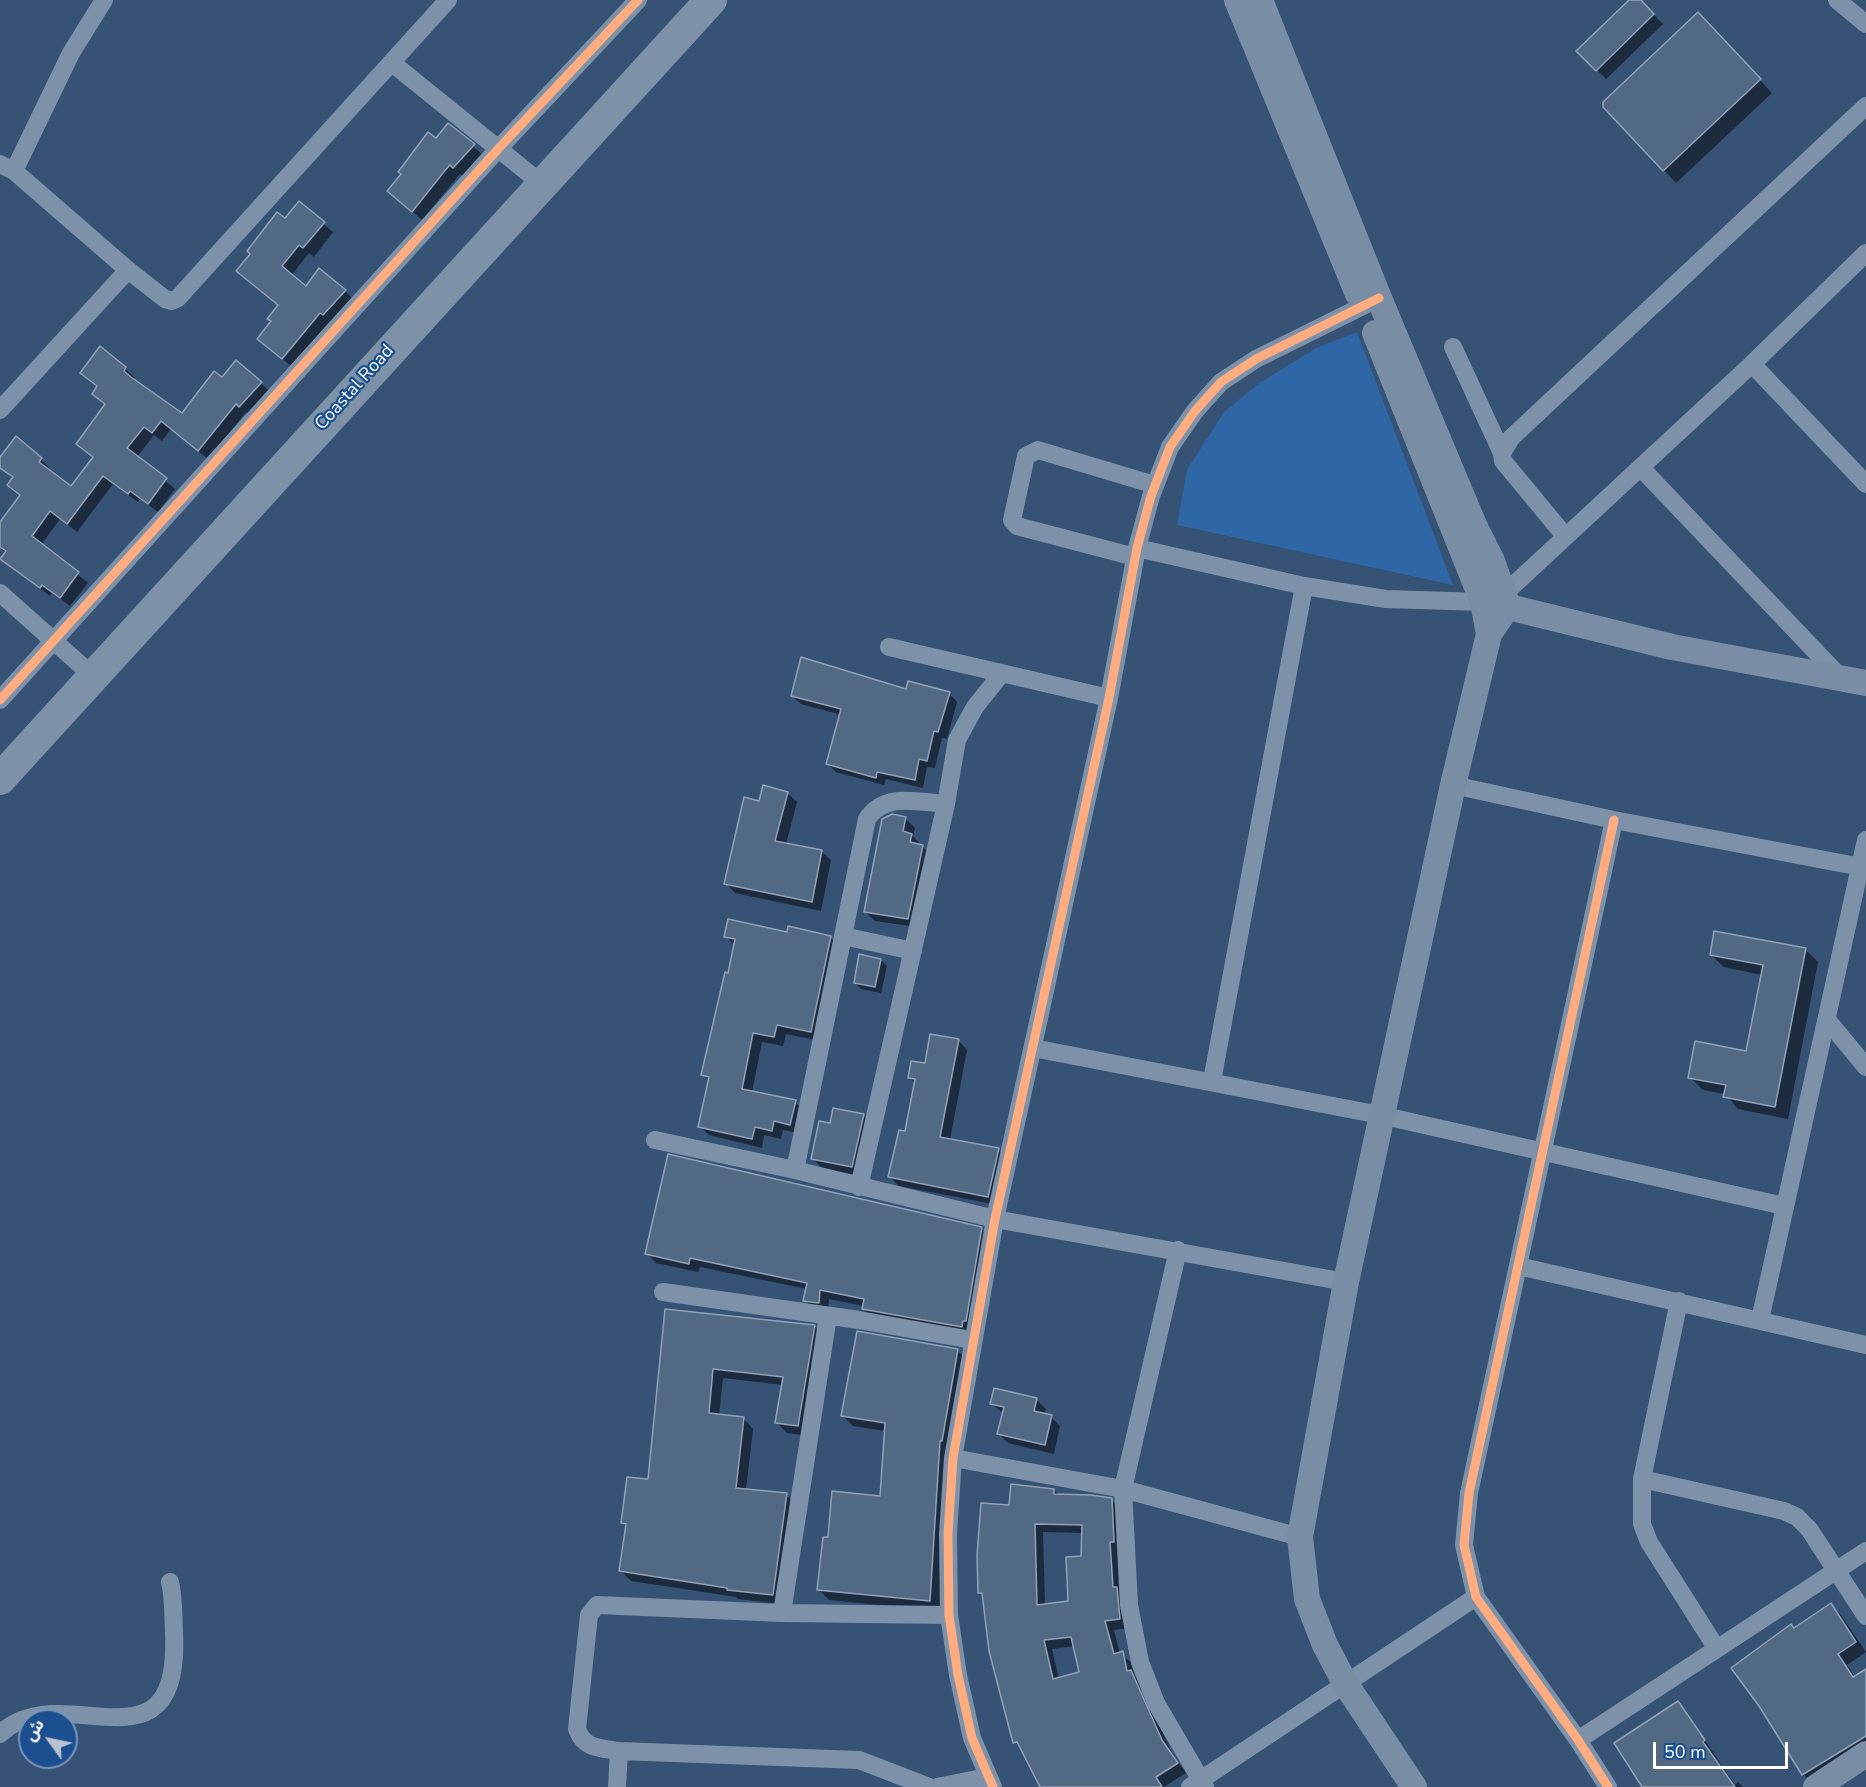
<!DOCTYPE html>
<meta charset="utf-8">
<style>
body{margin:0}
#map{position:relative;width:1866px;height:1787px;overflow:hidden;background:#365274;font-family:"Nunito Sans","Noto Sans Arabic",sans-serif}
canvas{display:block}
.north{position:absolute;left:18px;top:1709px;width:60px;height:60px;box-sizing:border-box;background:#1b4f8f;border:2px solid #7695bc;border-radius:50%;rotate:303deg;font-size:16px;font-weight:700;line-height:24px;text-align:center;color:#fff}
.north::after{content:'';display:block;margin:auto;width:21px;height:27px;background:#b9c2ce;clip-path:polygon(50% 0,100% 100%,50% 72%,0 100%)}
.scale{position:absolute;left:1653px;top:1742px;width:135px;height:27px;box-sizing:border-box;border:3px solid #fff;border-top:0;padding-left:8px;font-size:18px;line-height:21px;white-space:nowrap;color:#fff;-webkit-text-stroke:4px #1b4f8f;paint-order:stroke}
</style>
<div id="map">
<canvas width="1866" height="1787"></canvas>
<div class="north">ش</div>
<div class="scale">50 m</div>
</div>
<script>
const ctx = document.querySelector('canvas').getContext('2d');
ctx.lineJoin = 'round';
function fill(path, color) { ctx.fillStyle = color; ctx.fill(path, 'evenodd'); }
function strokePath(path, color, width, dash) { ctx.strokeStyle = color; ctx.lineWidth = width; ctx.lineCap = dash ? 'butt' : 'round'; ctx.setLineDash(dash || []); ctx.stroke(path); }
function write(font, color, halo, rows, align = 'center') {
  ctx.font = font + ' "Nunito Sans",sans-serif'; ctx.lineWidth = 4.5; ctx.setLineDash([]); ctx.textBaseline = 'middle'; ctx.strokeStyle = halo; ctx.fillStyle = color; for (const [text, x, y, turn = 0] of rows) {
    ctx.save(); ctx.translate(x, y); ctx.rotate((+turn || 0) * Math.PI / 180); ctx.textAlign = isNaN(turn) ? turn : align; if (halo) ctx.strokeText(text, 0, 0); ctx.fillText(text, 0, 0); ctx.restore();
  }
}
const green = new Path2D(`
 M 1357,332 L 1453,585 L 1177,525 L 1187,470 L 1224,412 L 1258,384 L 1316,348 Z`);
const shadow = new Path2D(`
 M 1631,0 L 1639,0 L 1663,24 L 1606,79 L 1578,51 Z
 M 1711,27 L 1772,93 L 1676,183 L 1664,170 Z
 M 448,125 L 483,155 L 463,176 L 460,174 L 422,220 L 389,191 Z
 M 299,203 L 333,232 L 314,257 L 309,253 L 291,276 L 306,288 L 345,291 L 354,300 L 333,324 L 330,321 L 292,367 L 259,339 L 272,322 L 280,306 L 238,271 Z
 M 100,348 L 125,368 L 135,378 L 133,380 L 182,415 L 222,379 L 261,383 L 270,392 L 249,415 L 246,412 L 208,459 L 171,429 L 162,441 L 154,435 L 137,457 L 175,489 L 158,512 L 140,499 L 138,502 L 113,484 L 77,532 L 60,519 L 41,545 L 88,583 L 70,606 L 52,593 L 50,596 L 2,559 L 6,553 L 0,548 L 0,524 L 21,496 L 9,485 L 14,478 L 0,467 L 0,460 L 41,459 L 50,469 L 48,471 L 72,488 L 94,459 L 78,444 L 106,406 L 94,394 L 98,388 L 82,373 Z
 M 907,690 L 949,693 L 957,702 L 947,739 L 942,738 L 935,768 L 927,767 L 923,788 L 886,779 L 884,785 L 836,772 L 828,764 L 842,715 L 801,704 L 792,696 Z
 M 787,793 L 797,802 L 786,844 L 821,851 L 831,860 L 821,911 L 735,893 L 726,883 L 760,802 Z
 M 906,819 L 915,828 L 913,836 L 931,856 L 917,927 L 875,921 L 865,912 Z
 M 1716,933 L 1806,950 L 1818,962 L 1788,1119 L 1738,1109 L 1725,1094 L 1703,1090 L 1690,1077 L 1747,1053 L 1762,975 L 1724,967 L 1711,955 Z
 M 788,934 L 830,938 L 840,947 L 820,1041 L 786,1034 L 783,1046 L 762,1042 L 752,1092 L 795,1102 L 804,1111 L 799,1133 L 783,1130 L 781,1139 L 764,1135 L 762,1148 L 709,1135 L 699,1126 L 710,1081 L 703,1075 L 735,946 L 726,936 Z
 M 881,960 L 887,966 L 881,993 L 861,989 L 855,983 Z
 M 958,1040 L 967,1050 L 950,1140 L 998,1150 L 1008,1159 L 998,1205 L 899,1186 L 889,1176 L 906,1133 L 915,1084 L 909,1077 Z
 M 863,1115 L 873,1125 L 861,1176 L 822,1168 L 812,1158 L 831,1125 Z
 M 981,1229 L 991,1238 L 971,1335 L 873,1318 L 863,1309 L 864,1306 L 829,1299 L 828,1312 L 814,1310 L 805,1300 L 807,1289 L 700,1267 L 698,1272 L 656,1263 L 647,1253 Z
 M 667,1311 L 815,1327 L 825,1337 L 808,1436 L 787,1433 L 777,1423 L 783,1385 L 723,1378 L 719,1416 L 743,1418 L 753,1429 L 746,1490 L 786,1495 L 796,1505 L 783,1604 L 738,1599 L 736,1597 L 631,1581 L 621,1571 L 627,1527 L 622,1523 L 650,1481 Z
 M 957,1350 L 968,1361 L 940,1611 L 829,1600 L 819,1590 L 829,1539 L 882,1498 L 886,1431 L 853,1426 L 842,1415 Z
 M 1036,1399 L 1046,1409 L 1044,1415 L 1051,1417 L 1060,1426 L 1054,1454 L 1008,1443 L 999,1434 L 1004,1414 L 992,1404 Z
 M 1054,1490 L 1059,1495 L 1111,1500 L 1121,1509 L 1129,1628 L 1114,1630 L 1120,1654 L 1131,1662 L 1135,1676 L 1140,1681 L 1171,1751 L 1186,1773 L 1164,1787 L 1041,1787 L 1023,1750 L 1015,1742 L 984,1597 L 979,1592 L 1011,1506 ZM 1043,1532 L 1084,1533 L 1083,1557 L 1070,1602 L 1045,1605 ZM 1075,1646 L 1081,1673 L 1059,1679 L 1052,1649 Z
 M 1831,1605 L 1841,1615 L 1866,1652 L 1847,1665 L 1855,1677 L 1866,1670 L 1866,1752 L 1813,1785 L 1803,1774 L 1794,1629 Z
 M 1678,1703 L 1686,1712 L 1735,1785 L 1738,1782 L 1743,1787 L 1645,1787 Z`);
const building = new Path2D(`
 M 1629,0 L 1641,0 L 1654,14 L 1596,71 L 1576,51 Z
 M 1698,12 L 1761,79 L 1663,171 L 1603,107 L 1603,102 Z
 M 448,123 L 475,144 L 453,168 L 450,165 L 443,173 L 412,212 L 387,191 L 401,174 L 398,172 L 428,132 L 436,138 Z
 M 299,201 L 325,222 L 303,248 L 299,245 L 282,266 L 306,286 L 319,268 L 346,290 L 323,315 L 320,313 L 282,359 L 257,339 L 271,321 L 267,319 L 278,305 L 236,271 L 250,254 L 247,251 L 277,212 L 285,218 Z
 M 100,346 L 126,367 L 124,371 L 131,377 L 182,413 L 214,371 L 222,377 L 236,360 L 262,382 L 239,407 L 236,404 L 198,451 L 161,421 L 152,433 L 144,427 L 127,448 L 167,478 L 148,504 L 130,491 L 128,494 L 103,476 L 67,524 L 50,511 L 32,536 L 79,572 L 60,598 L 42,585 L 40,588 L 0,559 L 6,551 L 0,547 L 0,522 L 20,495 L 7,485 L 13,477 L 0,468 L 0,457 L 16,436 L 42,458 L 39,462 L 71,486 L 93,457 L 76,444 L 105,404 L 92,394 L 97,386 L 80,373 Z
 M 801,657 L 906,689 L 908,681 L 950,692 L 938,732 L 934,731 L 927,761 L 919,759 L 915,780 L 877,772 L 876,778 L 826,764 L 841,709 L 791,696 Z
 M 763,785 L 788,792 L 775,841 L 822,850 L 812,902 L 724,884 L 744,797 L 759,801 Z
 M 892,814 L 906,817 L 903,831 L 912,834 L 910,842 L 923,845 L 908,919 L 864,912 L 882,819 Z
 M 728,919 L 787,932 L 788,926 L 831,936 L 811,1032 L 777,1025 L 774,1037 L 753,1033 L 742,1089 L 796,1100 L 790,1125 L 774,1121 L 772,1131 L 755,1127 L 752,1139 L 698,1127 L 709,1077 L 701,1075 L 725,972 L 728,973 L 735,939 L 724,937 Z
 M 1714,931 L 1806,948 L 1775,1107 L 1723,1097 L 1726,1085 L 1688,1078 L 1695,1041 L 1746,1051 L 1763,965 L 1710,955 Z
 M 859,954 L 881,959 L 875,987 L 854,983 Z
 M 930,1034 L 959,1039 L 940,1137 L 999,1148 L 988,1197 L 888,1177 L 899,1130 L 905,1131 L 915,1079 L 908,1078 L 911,1061 L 925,1063 Z
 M 833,1108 L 864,1114 L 852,1167 L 811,1159 L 819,1121 L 830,1123 Z
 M 668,1154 L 982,1227 L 966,1321 L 963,1321 L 962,1327 L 862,1309 L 864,1299 L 820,1290 L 819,1303 L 803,1301 L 807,1283 L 690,1258 L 689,1264 L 645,1254 Z
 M 665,1309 L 815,1325 L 798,1426 L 775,1423 L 783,1377 L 713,1369 L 709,1413 L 744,1417 L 736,1488 L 787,1493 L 773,1595 L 727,1590 L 727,1588 L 619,1571 L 626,1524 L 621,1523 L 627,1477 L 648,1479 Z
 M 857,1331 L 958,1349 L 942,1441 L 940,1441 L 930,1601 L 817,1590 L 823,1537 L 828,1537 L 832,1491 L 880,1496 L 885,1423 L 841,1416 Z
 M 994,1388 L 1037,1398 L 1034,1411 L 1052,1415 L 1045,1445 L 997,1434 L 1004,1407 L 990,1404 Z
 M 1011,1484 L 1054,1489 L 1054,1494 L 1091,1495 L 1112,1498 L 1114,1542 L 1110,1542 L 1113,1587 L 1117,1587 L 1120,1619 L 1105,1621 L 1114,1654 L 1123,1651 L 1127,1671 L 1131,1670 L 1162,1740 L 1178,1763 L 1156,1777 L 1162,1787 L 1040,1787 L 1017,1742 L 1013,1743 L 989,1651 L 982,1593 L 978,1593 L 977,1555 L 981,1503 L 1009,1505 ZM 1035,1524 L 1082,1525 L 1081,1556 L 1066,1557 L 1068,1601 L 1037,1605 ZM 1071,1637 L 1079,1672 L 1053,1679 L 1044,1640 Z
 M 1831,1603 L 1856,1642 L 1838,1654 L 1853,1677 L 1866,1669 L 1866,1736 L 1802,1775 L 1759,1706 L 1731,1668 L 1791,1624 L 1794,1628 Z
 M 1678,1701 L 1705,1740 L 1703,1742 L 1735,1787 L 1642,1787 L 1614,1743 Z`);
const street = new Path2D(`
 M 1837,0 L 1866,24
 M 392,63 L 542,184
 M 0,164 L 14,171 L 128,270 L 165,299 L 172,301 L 178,298 L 448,0
 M 14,171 L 71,53 L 104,0
 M 1453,347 L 1502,453 L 1503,461 L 1565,536
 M 1752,364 L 1866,484
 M 0,410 L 128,270
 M 1502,453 L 1511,438 L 1866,106
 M 1641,468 L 1839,676
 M 1137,548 L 1304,586 L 1386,599 L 1483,602
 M 1135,557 L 1017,526 L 1012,520 L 1026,456 L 1038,450 L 1155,485
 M 0,593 L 93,676
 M 1505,593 L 1752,364 L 1866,253
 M 889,647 L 1109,698
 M 0,700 L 499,148 L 638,0
 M 1453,785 L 1614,820 L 1866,868
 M 843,936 L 913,951
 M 1828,1021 L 1866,1067
 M 1033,1048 L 1380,1115 L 1784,1206
 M 1212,1081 L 1304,586
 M 655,1140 L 795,1170 L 995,1219 L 1346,1282
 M 795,1170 L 867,819 C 885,792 917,802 946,804
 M 859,1187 L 946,804 L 957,740 L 975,707 L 1002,673
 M 1178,1250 L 1123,1489 L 1129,1605 L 1140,1662 L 1156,1703 L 1205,1787
 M 1518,1266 L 1866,1345
 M 663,1292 L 859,1320 L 972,1340
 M 1679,1301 L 1642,1479 L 1642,1524 L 1649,1542 L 1717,1649
 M 1760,1320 L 1866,840
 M 953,1458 L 1123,1489 L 1300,1537
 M 1642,1479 L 1784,1511 L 1797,1517 L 1809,1529 L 1866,1616
 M 782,1613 L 828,1316
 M 0,1734 C 62,1674 181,1783 174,1632 C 173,1614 174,1599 170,1582
 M 1578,1740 L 1866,1551
 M 617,1787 L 619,1751
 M 929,1787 L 859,1760 L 619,1751 C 600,1748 584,1749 577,1729 L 589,1615 L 597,1605 L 782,1613 L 949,1615
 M 937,1787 L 987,1777
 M 993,1787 L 972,1738 L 958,1675 L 949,1615 L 948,1534 L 953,1458 L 995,1219 L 1109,698 L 1137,548 L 1151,496 L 1170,447 L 1195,411 L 1221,382 L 1256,359 L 1379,298
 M 1190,1787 L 1476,1597
 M 1608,1787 L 1578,1740 L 1476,1597 L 1464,1545 L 1469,1493 L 1614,820`);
const secondary = new Path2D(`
 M 1237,0 L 1358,294
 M 1260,0 L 1379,298 L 1474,525 L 1492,561 L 1508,606 L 1489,634 L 1453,785 L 1346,1282 L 1300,1537 L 1307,1599 L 1325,1645 L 1345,1683 L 1414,1787
 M 1375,333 L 1483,602 L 1489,634
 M 1492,603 L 1672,647 L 1866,683
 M 1816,1787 L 1866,1754`);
const highway = new Path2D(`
 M 0,779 L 711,0`);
const cycleway = new Path2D(`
 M 0,700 L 499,148 L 638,0
 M 993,1787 L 972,1738 L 958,1675 L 949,1615 L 948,1534 L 953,1458 L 995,1219 L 1109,698 L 1137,548 L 1151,496 L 1170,447 L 1195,411 L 1221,382 L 1256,359 L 1379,298
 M 1608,1787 L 1578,1740 L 1476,1597 L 1464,1545 L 1469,1493 L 1614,820`);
const streetNames = [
 ["Coastal Road",355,388,-48]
];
fill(green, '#2f66a5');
fill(shadow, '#0007');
fill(building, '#526984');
strokePath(building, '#92a2b6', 1.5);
strokePath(street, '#7d92a8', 18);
strokePath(secondary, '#798da4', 26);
strokePath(highway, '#7e92a7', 32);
strokePath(cycleway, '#ffac80', 9);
write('18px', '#fff', '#1b4f8f', streetNames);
</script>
